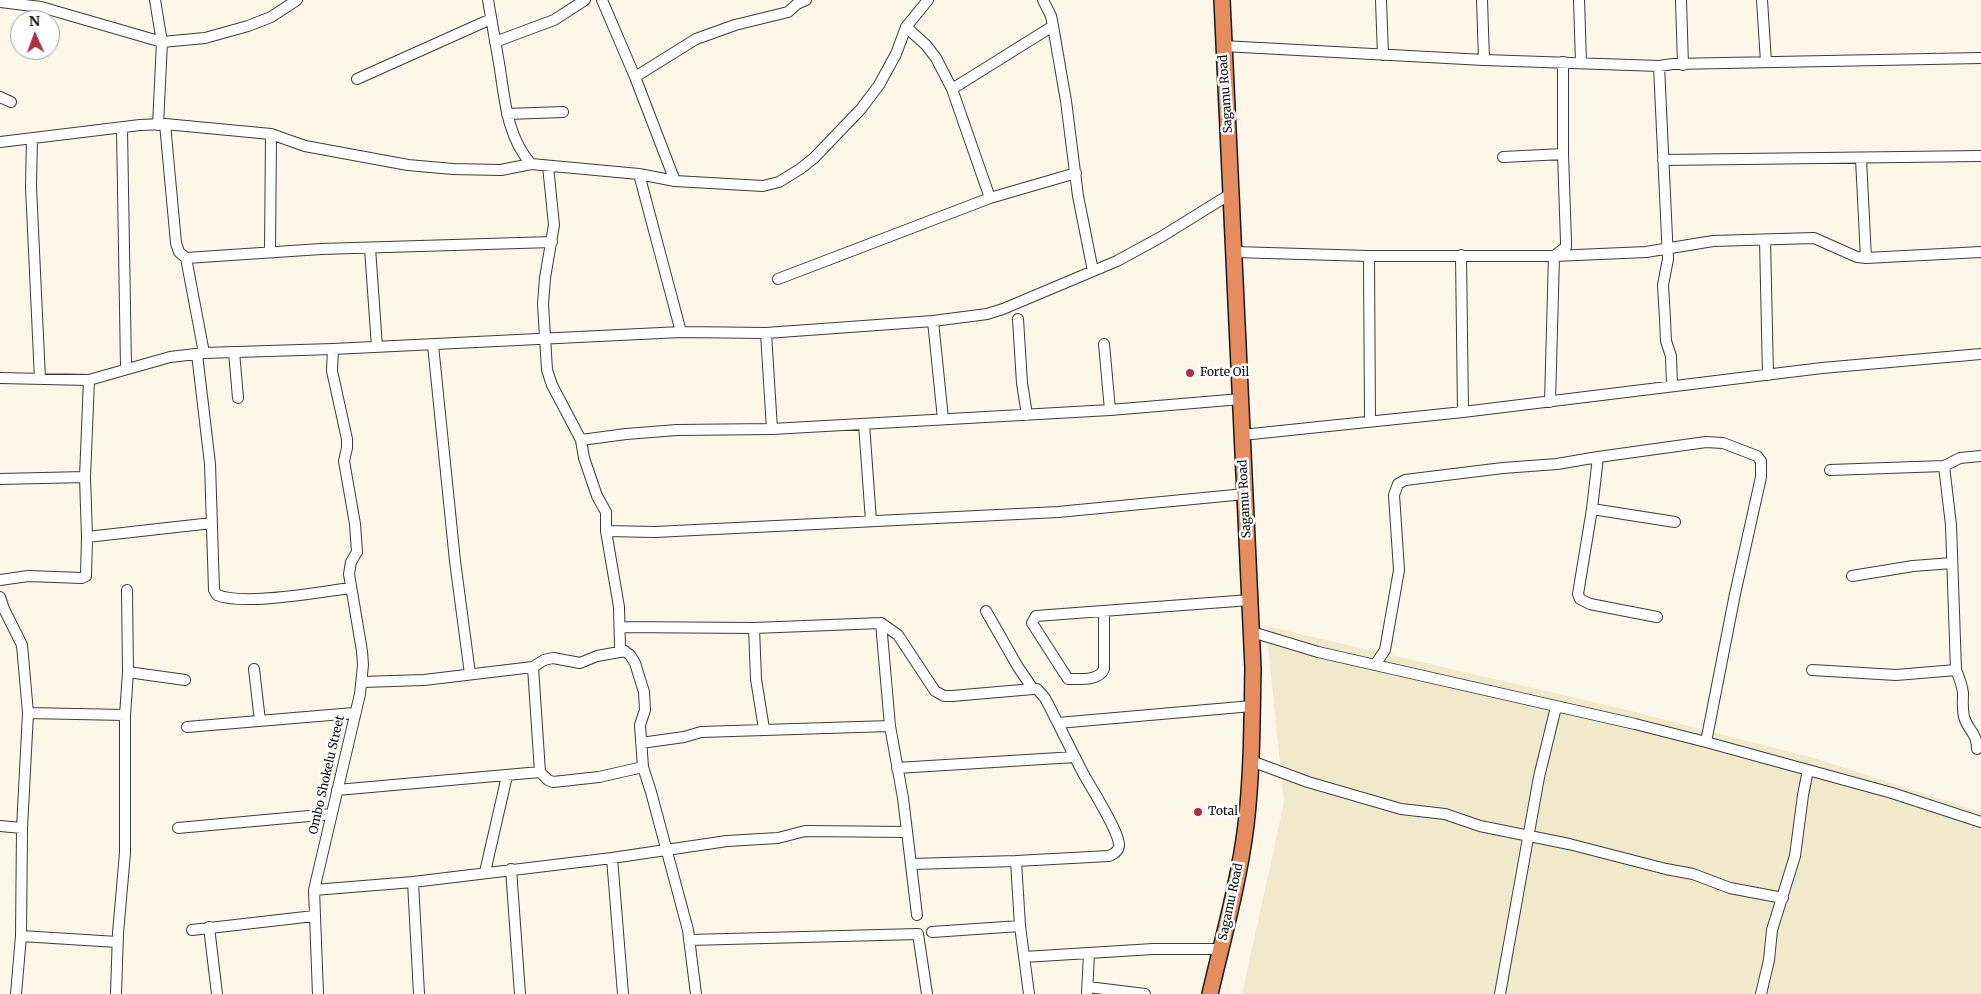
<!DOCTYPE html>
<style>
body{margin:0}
#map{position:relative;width:1981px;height:994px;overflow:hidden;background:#fdf7e9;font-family:Merriweather,serif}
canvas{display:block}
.north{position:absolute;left:10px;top:10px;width:50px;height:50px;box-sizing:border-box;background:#fff;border:1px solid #9d9d9d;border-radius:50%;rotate:358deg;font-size:14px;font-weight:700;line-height:20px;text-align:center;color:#0a0a0a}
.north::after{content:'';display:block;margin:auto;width:18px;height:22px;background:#ab3144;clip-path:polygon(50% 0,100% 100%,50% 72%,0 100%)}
</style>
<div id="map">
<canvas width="1981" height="994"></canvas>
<div class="north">N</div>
</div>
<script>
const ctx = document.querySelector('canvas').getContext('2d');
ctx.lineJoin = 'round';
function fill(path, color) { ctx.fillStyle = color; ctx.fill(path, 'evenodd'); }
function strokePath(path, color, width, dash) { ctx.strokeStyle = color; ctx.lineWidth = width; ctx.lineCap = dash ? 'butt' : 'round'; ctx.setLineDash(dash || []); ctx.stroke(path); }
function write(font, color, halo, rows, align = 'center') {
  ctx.font = font + ' Merriweather,serif'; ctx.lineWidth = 5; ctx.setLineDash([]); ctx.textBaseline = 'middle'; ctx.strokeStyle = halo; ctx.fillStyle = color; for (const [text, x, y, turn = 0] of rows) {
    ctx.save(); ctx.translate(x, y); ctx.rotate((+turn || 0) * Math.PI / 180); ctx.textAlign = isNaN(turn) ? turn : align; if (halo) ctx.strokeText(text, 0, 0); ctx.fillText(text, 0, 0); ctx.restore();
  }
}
const farmland = new Path2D(`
 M 1266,626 L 1623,709 L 1817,759 L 1981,812 L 1981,994 L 1242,994 L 1284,803 Z`);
const minor = new Path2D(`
 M 155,0 L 162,42 L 158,125
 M 488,0 C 492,23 496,46 500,69 C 505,103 508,138 531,164
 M 602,0 L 635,77 L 675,181
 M 1043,0 L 1051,16 L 1053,26 L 1066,101 L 1078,196 L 1093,271
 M 1381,0 L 1383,55
 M 1482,0 L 1484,60
 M 1579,0 L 1581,62
 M 1681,0 L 1683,65
 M 1762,0 L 1766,62
 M 0,2 L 41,7 L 162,42 L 205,38 L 248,26 L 271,17 L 297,0
 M 906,27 L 926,45 L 936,58 L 952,89 L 990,198
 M 495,42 L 554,20 L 585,0
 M 1223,46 L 1484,60 L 1659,66 L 1673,64 L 1981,58
 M 1659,66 L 1668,259 L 1663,285 L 1665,319 L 1666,341 L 1671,356 L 1672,386
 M 635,77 L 696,39 L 735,25 L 788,12 L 797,4 L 806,0
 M 357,79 L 491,19
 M 952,89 L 1053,26
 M 0,97 L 11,102
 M 507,114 L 563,112
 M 165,124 L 176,243 L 179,252 L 186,258 L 204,353
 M 122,129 L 126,368
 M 32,138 L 31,187 L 40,379
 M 0,142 L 140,125 L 165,124 L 271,134 L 305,146 L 408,165 L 453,169 L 501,170 L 531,164 L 639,174 L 675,181 L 763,186 L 779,182 L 800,169 L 814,158 L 861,109 L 879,85 L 896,54 L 906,27 L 928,0
 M 1503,157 L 1563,154
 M 1861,159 L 1866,258
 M 1663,160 L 1981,156
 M 548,166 L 554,225 L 545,278 L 543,304 L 547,370 L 552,385 L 581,440 L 584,458 L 597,496 L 606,512 L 606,531 L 619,607 L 620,648 L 630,655 L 635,663 L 644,692 L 645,710 L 640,725 L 643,767 L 651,792 L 688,930 L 696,994
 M 639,174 L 681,332
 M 1765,240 L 1768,375
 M 370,248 L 377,347
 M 270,252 L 271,134
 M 1235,252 L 1369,256 L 1554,256 L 1646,252 L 1713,241 L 1814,238 L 1857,257 L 1866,258 L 1981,252
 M 1461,255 L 1463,412
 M 1369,256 L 1370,422
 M 186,258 L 321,249 L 552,242
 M 778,279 L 990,198 L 1076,173
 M 1018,319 L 1022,383 L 1027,415
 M 933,321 L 943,419
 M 766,333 L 772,429
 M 1104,344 L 1110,410
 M 433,345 L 455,561 L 470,674
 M 234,352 L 238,398
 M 197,354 L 210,464 L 214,590 L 217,595 C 244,606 319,592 350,588
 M 0,378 L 89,380 L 170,357 L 204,353 L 333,349 L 681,332 L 766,333 L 933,321 L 987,314 L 1003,309 L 1117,261 L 1161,237 L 1232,193
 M 1550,402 L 1554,256 L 1566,247 L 1566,242 L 1563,154 L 1563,62
 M 864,424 L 871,521
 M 1242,435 L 1463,412 L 1822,368 L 1981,354
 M 581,440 L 626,434 L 677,430 L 772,429 L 1110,410 L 1241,399
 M 1598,457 L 1592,509 L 1578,594 L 1580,599 L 1590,604 L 1657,617
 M 1944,466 L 1951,525 L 1956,670 C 1959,677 1962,685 1963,693 C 1963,701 1962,708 1964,717 C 1968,731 1977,732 1977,749
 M 1830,470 L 1944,466 L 1960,458 L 1981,456
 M 0,479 L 85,477
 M 1592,509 L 1675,522
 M 606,531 L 655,532 L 1058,512 L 1245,494
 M 87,537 L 212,523
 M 1852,576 L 1913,566 L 1952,563
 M 0,580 L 28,576 L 82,578 L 86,576 L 87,537 L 85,477 L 89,380
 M 0,597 L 4,609 L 22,645 L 28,713 L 22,828 L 21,936 L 16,994
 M 1104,612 L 1104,669 C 1099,681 1080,679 1068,679 L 1032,623 L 1036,616 L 1250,600
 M 881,623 L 890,726 L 903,798 L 917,915
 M 620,627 L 754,628 L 881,623 L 898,635 L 935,691 L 944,696 L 952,696 L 1033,689
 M 754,628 L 756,679 L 764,729
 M 1252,632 L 1318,652 L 1635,724 L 1706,742 L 1892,793 L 1981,822
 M 1375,665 L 1385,650 L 1399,570 L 1394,495 L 1398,484 L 1405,480 L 1503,468 L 1557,464 L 1598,457 L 1706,442 L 1723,443 L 1757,456 L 1761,461 L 1761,477 L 1735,594 L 1706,742
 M 533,667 L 540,772
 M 254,669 L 260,721
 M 1812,670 L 1896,675 L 1956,670
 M 128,672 L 185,680
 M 362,682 L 424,680 L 533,667 L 544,660 L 553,658 L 580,663 L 597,656 L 625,651
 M 28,713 L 125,715
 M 1058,723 L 1252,706
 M 187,727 L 354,713
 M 641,743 L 684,737 L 701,732 L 890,726
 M 1251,761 L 1308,782 L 1401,809 L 1445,814 L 1480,826 L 1569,844 L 1666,869 L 1693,874 L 1730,888 L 1783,898
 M 897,768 L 1075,757
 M 337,790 L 540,772 L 548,780 L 553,782 L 599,777 L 643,767
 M 0,826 L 22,828
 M 178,828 L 331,814
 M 612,858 L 623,994
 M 1016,861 L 1020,926 L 1029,994
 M 911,864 L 1016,861 L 1109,856 C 1114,854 1119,851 1119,845 C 1119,831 1091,788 1083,773 C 1070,748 1058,723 1045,698 L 1037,689 L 1033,689 L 1018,667 L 986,611
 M 511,869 L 520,994
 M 485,872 L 507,776
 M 413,882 L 419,994
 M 314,890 L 413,882 L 612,858 L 727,841 L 778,838 L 805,831 L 906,832
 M 209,927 L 217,994
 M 192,930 L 314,916
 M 932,932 L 1020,926
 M 21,936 L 117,942
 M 689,940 L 918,934 L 927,994
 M 1024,957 L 1153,949 L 1221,949
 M 1088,987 L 1145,994
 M 1087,993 L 1089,954
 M 116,994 L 118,933 L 125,853 L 125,715 L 128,672 L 127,590
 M 318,994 L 314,890 L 360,694 L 363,665 L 362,651 L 349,574 L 351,562 L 357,552 L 355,524 L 344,461 L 347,448 L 347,439 L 332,371 L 333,349
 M 1500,994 L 1539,777 L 1556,707
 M 1761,994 L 1769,960 L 1772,930 L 1795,856 L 1803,795 L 1808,770`);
const highway = new Path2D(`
 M 1210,994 C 1223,938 1239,882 1246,825 C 1252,773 1252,721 1253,668 L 1222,0`);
const markers = [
 [1190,373,5,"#ab3144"],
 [1198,812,5,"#ab3144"]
];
const streetNames = [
 ["Sagamu Road",1226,94,-94],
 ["Sagamu Road",1245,499,-93],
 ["Ombo Shokelu Street",327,775,-77],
 ["Sagamu Road",1231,902,-78]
];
const poiNames = [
 ["Forte Oil",1200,373],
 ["Total",1208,812]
];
fill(farmland, '#f0e9cc');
strokePath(minor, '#3d3d3d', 12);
strokePath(highway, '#1b1b1b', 18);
strokePath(minor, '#fff', 10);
strokePath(highway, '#e58d5f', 15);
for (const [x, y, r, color] of markers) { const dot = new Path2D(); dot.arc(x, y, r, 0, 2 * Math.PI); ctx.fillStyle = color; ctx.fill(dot); strokePath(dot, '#fff', 2); }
write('12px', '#0a0a0a', '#fff', streetNames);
write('12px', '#0a0a0a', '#fff', poiNames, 'left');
</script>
